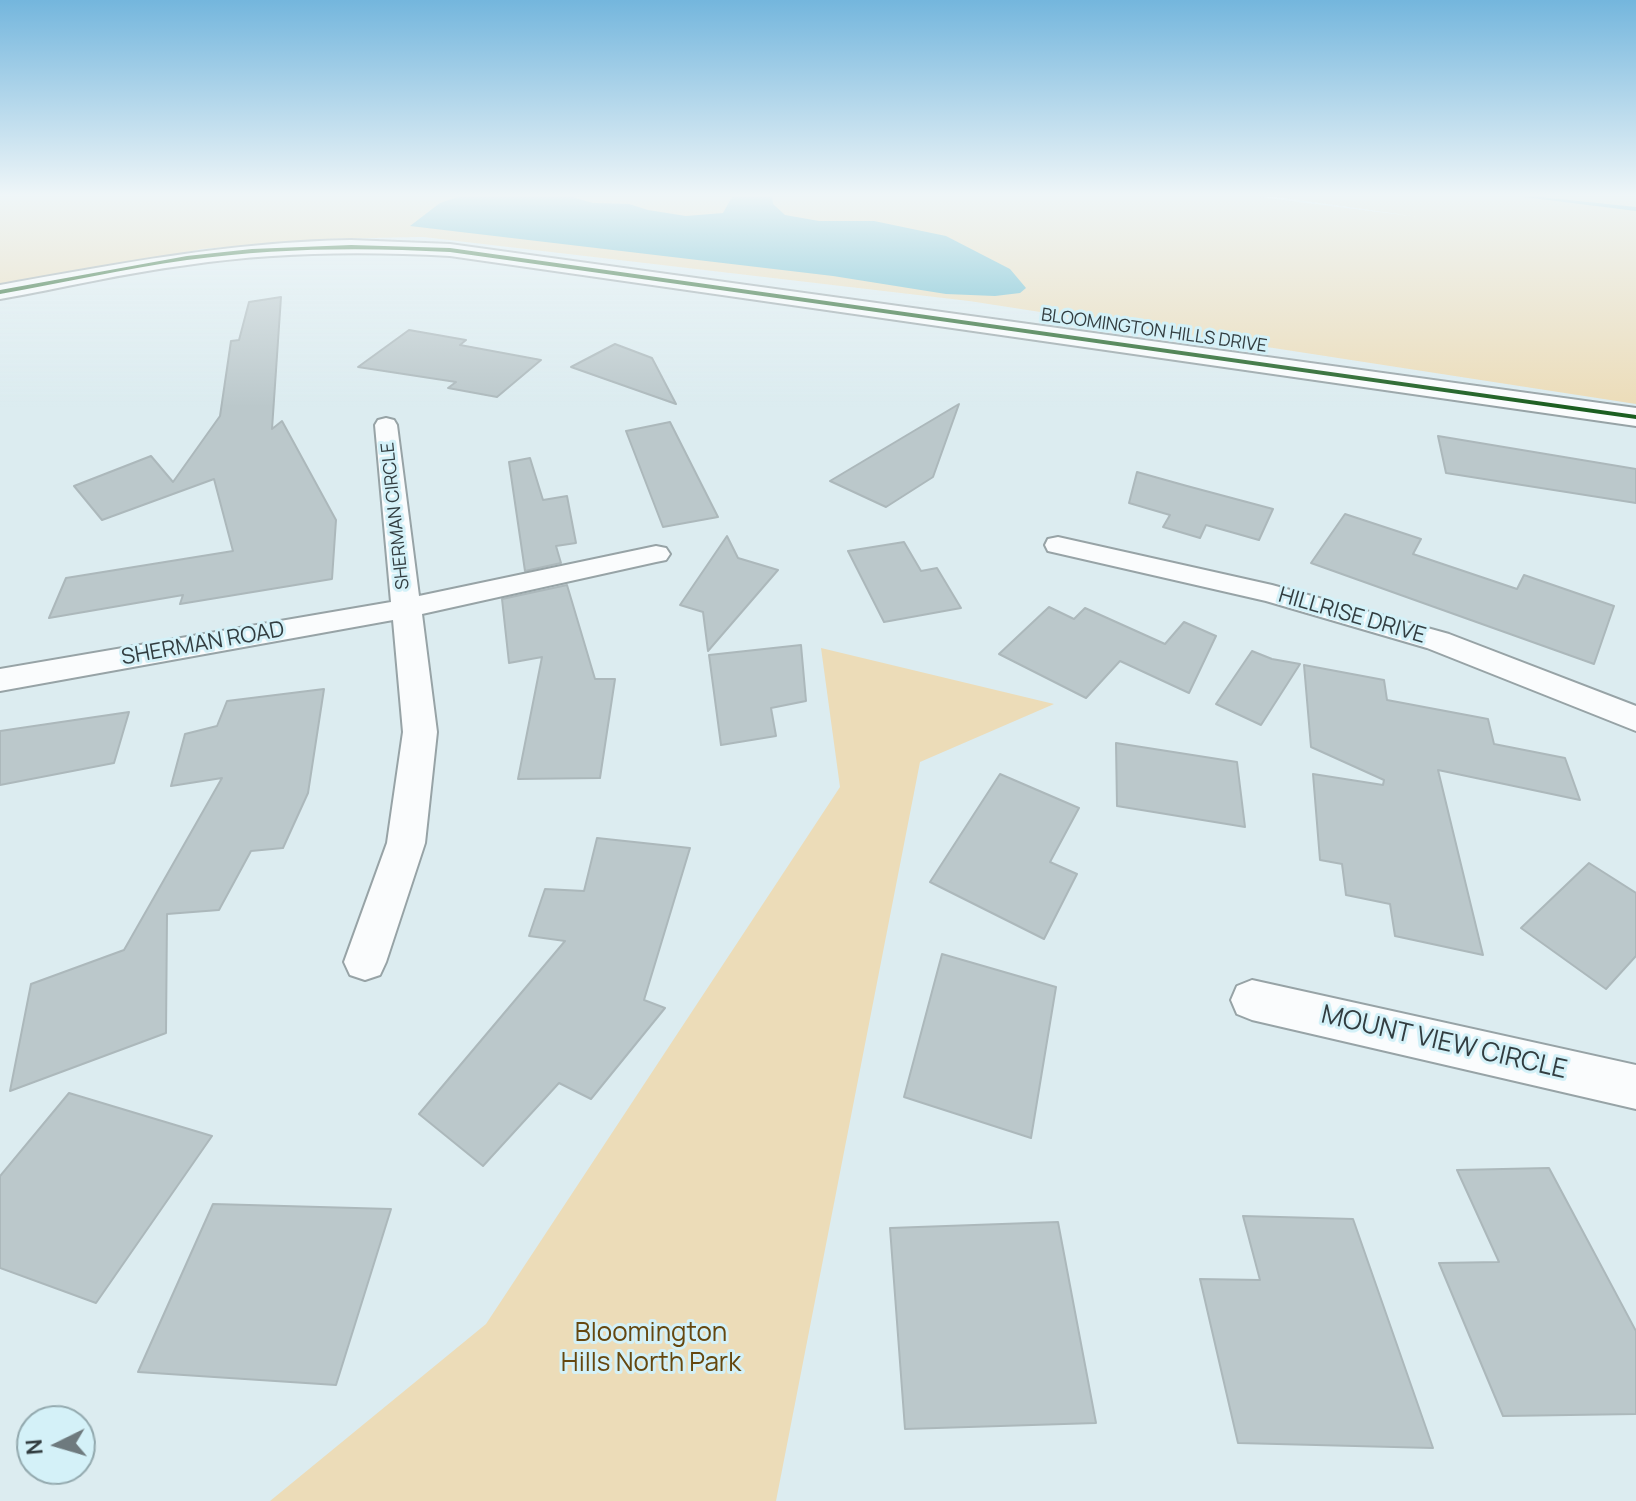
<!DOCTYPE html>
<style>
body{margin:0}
#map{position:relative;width:1636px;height:1501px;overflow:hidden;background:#dcecf0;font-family:Manrope,sans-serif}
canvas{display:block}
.north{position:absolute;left:16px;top:1405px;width:80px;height:80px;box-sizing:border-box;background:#d4f1f8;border:2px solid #93a9ae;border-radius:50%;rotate:265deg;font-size:22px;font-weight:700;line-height:32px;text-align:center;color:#323d40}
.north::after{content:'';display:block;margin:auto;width:28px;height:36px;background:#6e7a7e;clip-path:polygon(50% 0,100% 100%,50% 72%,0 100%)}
</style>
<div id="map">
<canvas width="1636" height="1501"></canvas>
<div class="north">N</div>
</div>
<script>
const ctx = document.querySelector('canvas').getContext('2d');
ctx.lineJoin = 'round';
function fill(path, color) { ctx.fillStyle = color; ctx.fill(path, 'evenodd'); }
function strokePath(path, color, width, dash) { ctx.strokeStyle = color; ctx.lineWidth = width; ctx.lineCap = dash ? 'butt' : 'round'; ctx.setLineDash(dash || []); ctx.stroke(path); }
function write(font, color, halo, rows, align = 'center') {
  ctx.font = font + ' Manrope,sans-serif'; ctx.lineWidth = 6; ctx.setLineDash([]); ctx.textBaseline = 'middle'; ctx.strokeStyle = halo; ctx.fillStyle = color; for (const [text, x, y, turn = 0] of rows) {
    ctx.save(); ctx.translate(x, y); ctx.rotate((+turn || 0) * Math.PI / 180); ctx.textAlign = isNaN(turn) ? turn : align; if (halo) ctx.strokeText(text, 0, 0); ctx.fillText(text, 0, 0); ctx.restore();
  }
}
const green = new Path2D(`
 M 0,197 L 1259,197 L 1419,217 L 1277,197 L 1636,197 L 1636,404 L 969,301 L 423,237 L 327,239 L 202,249 L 0,289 Z
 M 821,648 L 1054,704 L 920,762 L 776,1501 L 270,1501 L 486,1324 L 840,787 Z`);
const water = new Path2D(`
 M 458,197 L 572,197 L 593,203 L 629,204 L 648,210 L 686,216 L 723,213 L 732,197 L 772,197 L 773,204 L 785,215 L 819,221 L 874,221 L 946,236 L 1010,269 L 1026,288 L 1020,293 L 995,296 L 946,294 L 833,276 L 410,226 L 440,203 Z`);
const stream = new Path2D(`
 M 1524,197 L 1540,197 L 1636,207 L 1636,211 Z`);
const building = new Path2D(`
 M 281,297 L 272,429 L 282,421 L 336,520 L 332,579 L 180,604 L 183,595 L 49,618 L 66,578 L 233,551 L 214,479 L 102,520 L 74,486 L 151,456 L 173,482 L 220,416 L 231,341 L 239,340 L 249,302 Z
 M 409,330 L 466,340 L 460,345 L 541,360 L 497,397 L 448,388 L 456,382 L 358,367 Z
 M 615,344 L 652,358 L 676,404 L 571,367 Z
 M 959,404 L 933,477 L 886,507 L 830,481 Z
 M 670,422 L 718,517 L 663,527 L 626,431 Z
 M 1438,436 L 1636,469 L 1636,503 L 1446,473 Z
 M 530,458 L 543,500 L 567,496 L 576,543 L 556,546 L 561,563 L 525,571 L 509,462 Z
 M 1137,472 L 1187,486 L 1273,509 L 1259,540 L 1206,525 L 1200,538 L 1163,527 L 1170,515 L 1129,503 Z
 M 1345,514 L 1421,539 L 1413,554 L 1517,589 L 1524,575 L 1614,606 L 1594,664 L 1311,563 Z
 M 727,536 L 738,558 L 778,570 L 708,651 L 703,612 L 680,605 Z
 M 904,542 L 921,571 L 937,568 L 961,608 L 884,622 L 848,551 Z
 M 567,585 L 595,679 L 615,679 L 600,778 L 518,779 L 542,657 L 509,663 L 502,599 Z
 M 1049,607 L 1074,619 L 1085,608 L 1165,644 L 1184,622 L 1216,636 L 1189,693 L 1120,661 L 1086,698 L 999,654 Z
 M 801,645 L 806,701 L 771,708 L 776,736 L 721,745 L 709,655 Z
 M 1252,651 L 1272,659 L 1300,664 L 1261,725 L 1216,704 Z
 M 1304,665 L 1384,680 L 1387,700 L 1488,719 L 1494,744 L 1565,758 L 1580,800 L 1438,770 L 1483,955 L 1395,936 L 1390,904 L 1346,895 L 1342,864 L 1320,860 L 1313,774 L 1383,785 L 1384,780 L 1311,747 Z
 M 324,689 L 308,793 L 283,848 L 251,851 L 219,910 L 167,914 L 166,1033 L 10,1091 L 31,984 L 124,950 L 222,778 L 171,786 L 185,734 L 217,726 L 227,701 Z
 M 129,712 L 114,763 L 0,785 L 0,731 Z
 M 1116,743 L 1237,762 L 1245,827 L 1117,806 Z
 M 1000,774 L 1079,808 L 1050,862 L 1077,874 L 1044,939 L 930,882 Z
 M 597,838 L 690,848 L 644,1000 L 665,1008 L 591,1099 L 559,1083 L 483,1166 L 419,1114 L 565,941 L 529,936 L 545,889 L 584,891 Z
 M 1589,863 L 1636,893 L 1636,956 L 1606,989 L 1521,928 Z
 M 942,954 L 1056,987 L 1031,1138 L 904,1097 Z
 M 69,1093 L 212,1136 L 96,1303 L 0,1268 L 0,1176 Z
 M 1549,1168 L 1636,1331 L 1636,1414 L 1503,1416 L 1439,1263 L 1499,1262 L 1457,1170 Z
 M 213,1204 L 391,1209 L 336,1385 L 138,1372 Z
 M 1243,1216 L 1353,1219 L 1433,1448 L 1238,1443 L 1200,1279 L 1260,1280 Z
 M 1058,1222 L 1096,1423 L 905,1429 L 890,1228 Z`);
const street = new Path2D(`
 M 386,418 L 394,420 L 397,425 L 419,596 L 656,546 L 666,548 L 670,554 L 666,560 L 656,562 L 422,614 L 437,732 L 425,843 L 386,962 L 380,975 L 365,980 L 350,975 L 344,962 L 387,843 L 403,732 L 393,620 L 0,691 L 0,669 L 391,602 L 375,425 L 378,420 Z
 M 1058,537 L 1272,585 L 1449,634 L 1636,706 L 1636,731 L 1427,648 L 1266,601 L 1048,551 L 1045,545 L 1048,539 Z
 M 1252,980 L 1636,1065 L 1636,1109 L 1252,1020 L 1237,1014 L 1231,1000 L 1237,986 Z`);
const secondary = new Path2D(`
 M 351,240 L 450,244 L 1636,408 L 1636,426 L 450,256 C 362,251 274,252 187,265 C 124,273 62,288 0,299 L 0,285 C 117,264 231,242 351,240 Z`);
const cycleway = new Path2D(`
 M 351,245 L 450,248 L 1636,415 L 1636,419 L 450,252 C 362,247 274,248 187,260 C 124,269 62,283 0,294 L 0,290 L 187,256 L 252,249 Z`);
const farStreetnames = [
 ["BLOOMINGTON HILLS DRIVE",1154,331,8],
 ["SHERMAN CIRCLE",396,516,-96]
];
const streetNames = [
 ["HILLRISE DRIVE",1352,616,16],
 ["SHERMAN ROAD",203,644,-10]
];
const nearStreetnames = [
 ["MOUNT VIEW CIRCLE",1444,1043,13]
];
const nearParknames = [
 ["Bloomington",651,1334],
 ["Hills North Park",651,1364]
];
fill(green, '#ecdcb8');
fill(water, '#67bacc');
fill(stream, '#67bacc');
fill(building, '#bbc8cb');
strokePath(building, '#acb8bb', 2);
strokePath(street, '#97a3a6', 4);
strokePath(secondary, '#97a3a6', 4);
fill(street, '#fafcfd');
fill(secondary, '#fafcfd');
fill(cycleway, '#1b5e20');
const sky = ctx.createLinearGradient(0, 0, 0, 407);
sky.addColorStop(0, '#74b6dd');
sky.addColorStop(0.48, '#eff6f8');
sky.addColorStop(1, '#eff6f800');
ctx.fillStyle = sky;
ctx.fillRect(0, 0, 1636, 407);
write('18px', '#323d40', '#d4f1f8', farStreetnames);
write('22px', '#323d40', '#d4f1f8', streetNames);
write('26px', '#323d40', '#d4f1f8', nearStreetnames);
write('26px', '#65470f', '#d4f1f8', nearParknames);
</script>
